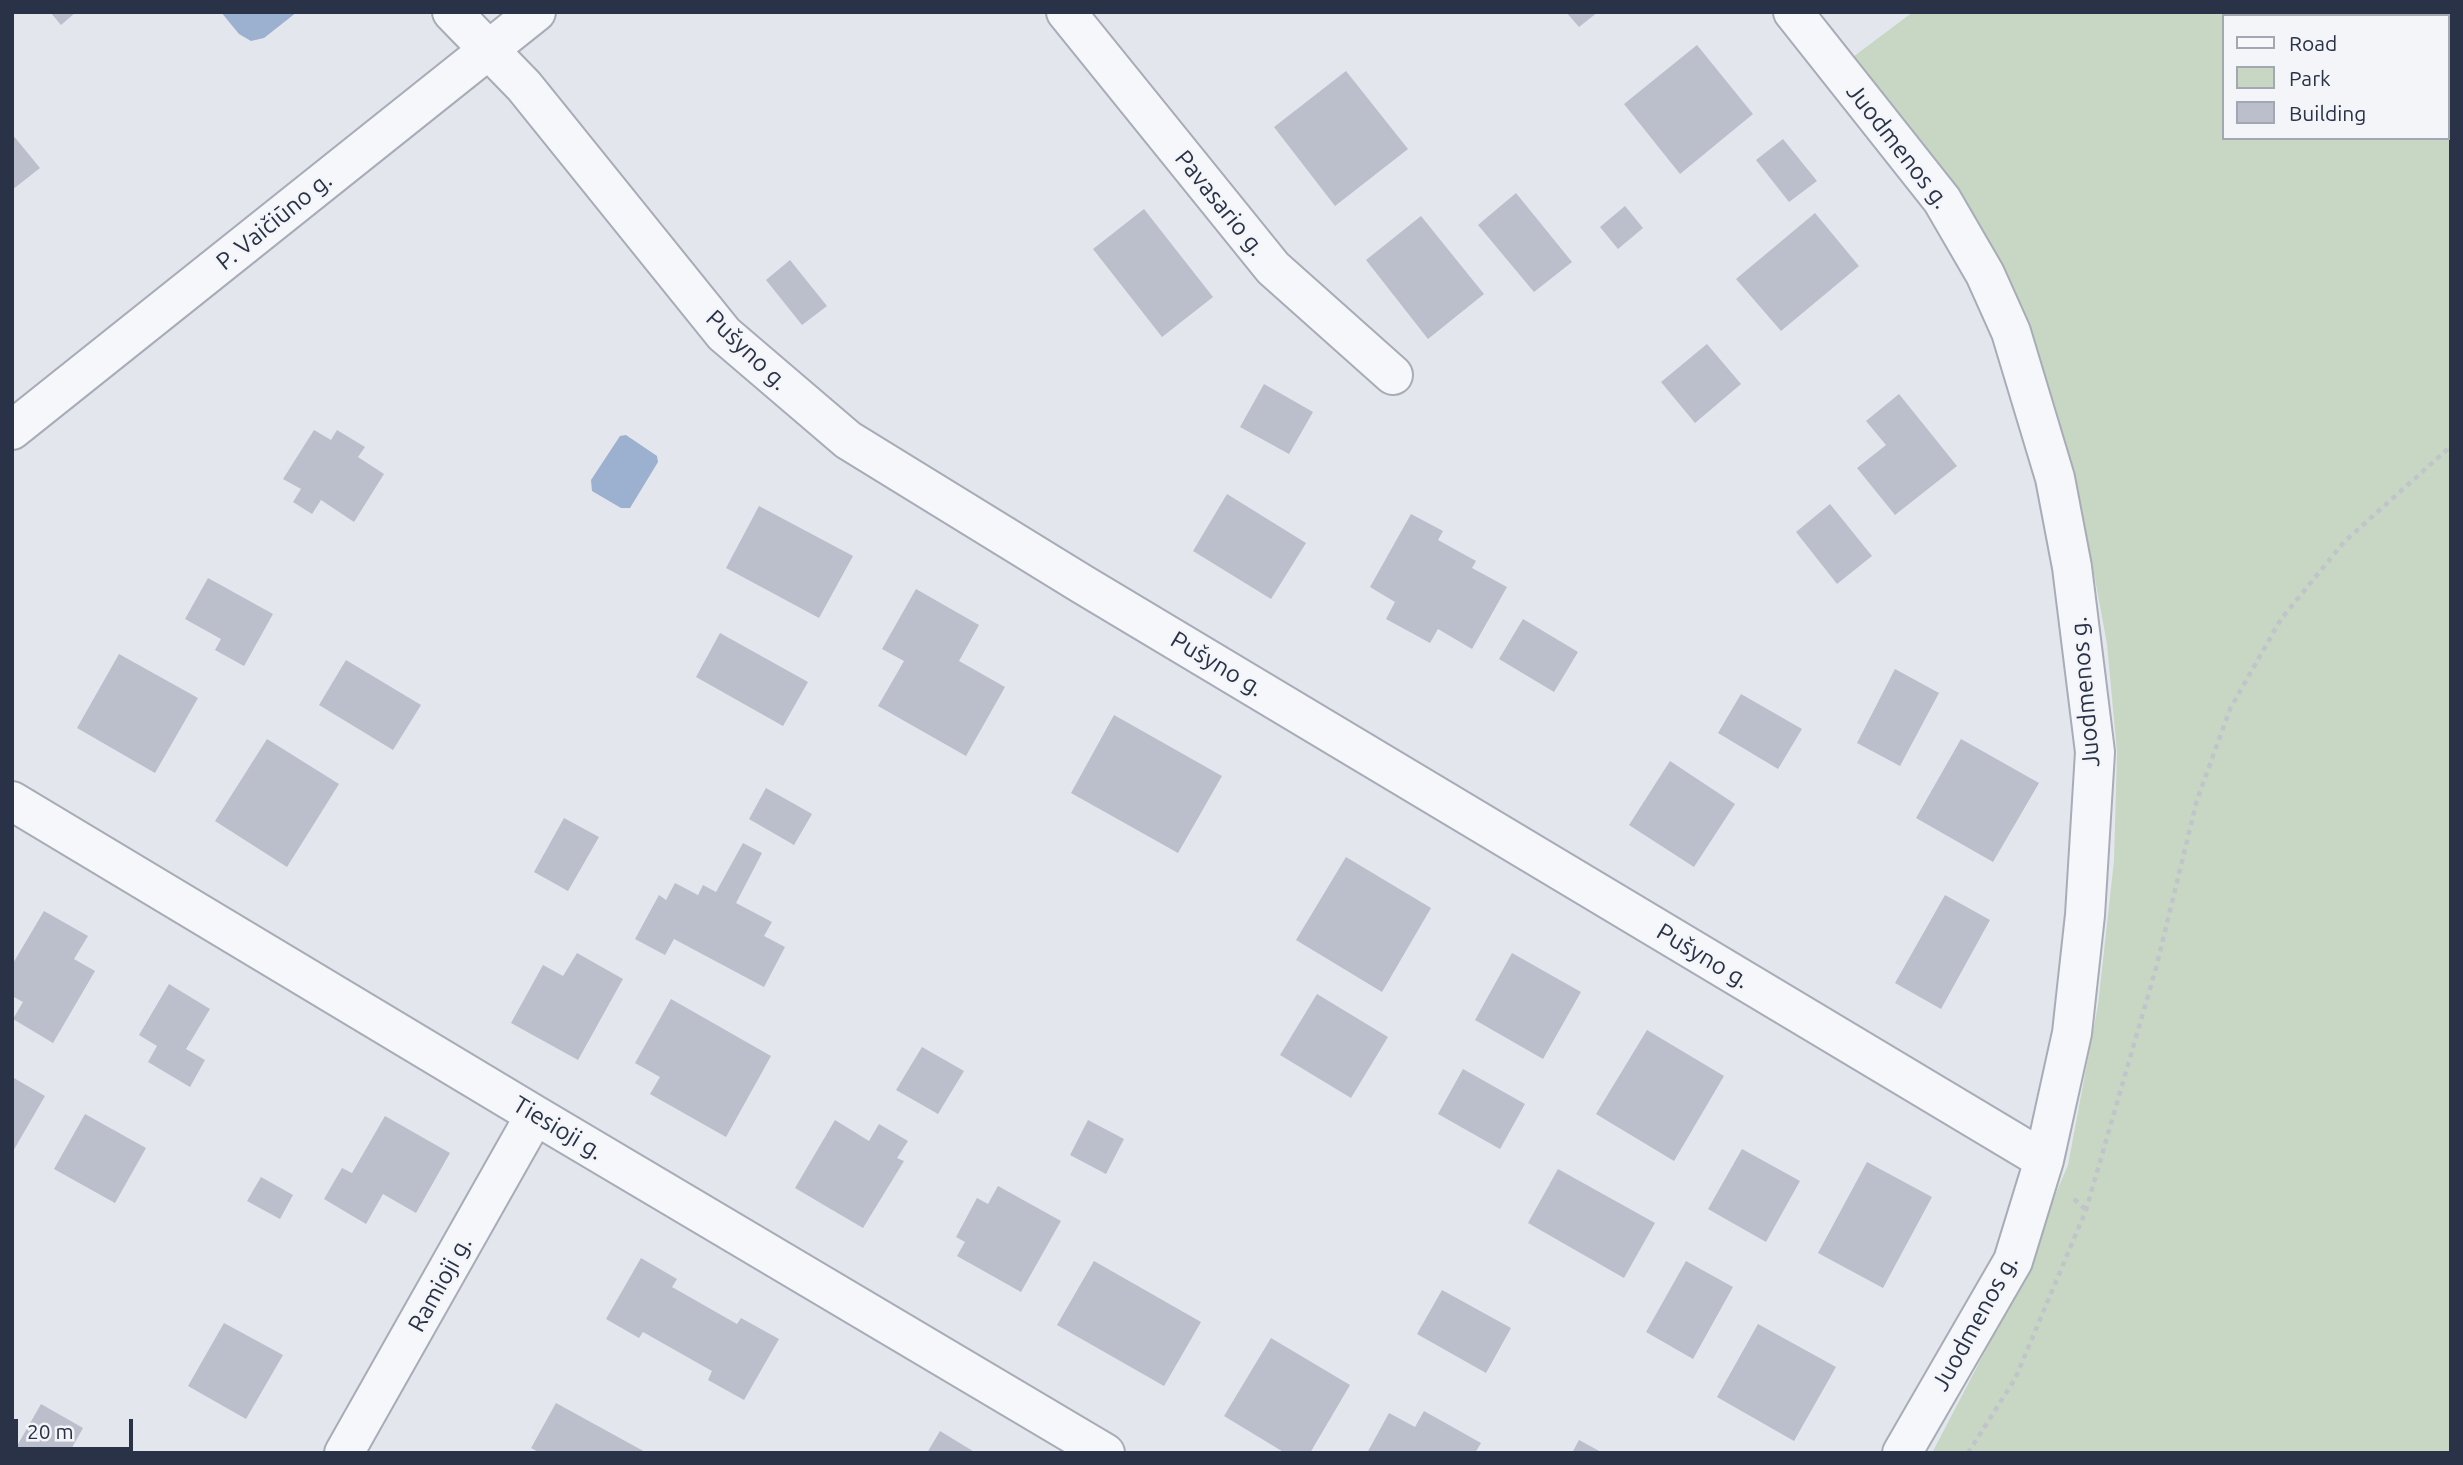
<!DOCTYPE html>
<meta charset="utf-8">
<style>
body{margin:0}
#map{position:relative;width:2463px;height:1465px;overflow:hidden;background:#e3e6ec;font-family:Ubuntu,sans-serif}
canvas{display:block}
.frame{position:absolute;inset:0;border:14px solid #293247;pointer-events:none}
.legend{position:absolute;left:2222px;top:14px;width:228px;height:126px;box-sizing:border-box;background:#f3f5f9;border:2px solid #a2a7b2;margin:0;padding:9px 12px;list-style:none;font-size:21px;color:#293247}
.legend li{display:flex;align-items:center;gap:14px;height:35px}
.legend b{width:35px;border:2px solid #a2a7b2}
.scale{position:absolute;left:14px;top:1419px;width:119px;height:32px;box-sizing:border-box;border:4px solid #293247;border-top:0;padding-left:9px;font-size:21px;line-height:24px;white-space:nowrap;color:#293247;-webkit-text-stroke:5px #f3f5f9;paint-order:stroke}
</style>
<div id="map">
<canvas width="2463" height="1465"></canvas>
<div class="frame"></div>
<ul class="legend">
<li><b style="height:9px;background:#f6f7fa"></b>Road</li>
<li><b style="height:19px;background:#c7d7c3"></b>Park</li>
<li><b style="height:19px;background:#babfcb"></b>Building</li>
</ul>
<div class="scale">20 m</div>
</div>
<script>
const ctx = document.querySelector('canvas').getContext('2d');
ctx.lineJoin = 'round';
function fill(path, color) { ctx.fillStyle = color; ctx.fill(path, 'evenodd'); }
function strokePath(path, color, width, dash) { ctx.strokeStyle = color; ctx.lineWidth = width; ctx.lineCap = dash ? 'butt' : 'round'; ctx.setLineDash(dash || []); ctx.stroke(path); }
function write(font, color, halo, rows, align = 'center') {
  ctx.font = font + ' Ubuntu,sans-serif'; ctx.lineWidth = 5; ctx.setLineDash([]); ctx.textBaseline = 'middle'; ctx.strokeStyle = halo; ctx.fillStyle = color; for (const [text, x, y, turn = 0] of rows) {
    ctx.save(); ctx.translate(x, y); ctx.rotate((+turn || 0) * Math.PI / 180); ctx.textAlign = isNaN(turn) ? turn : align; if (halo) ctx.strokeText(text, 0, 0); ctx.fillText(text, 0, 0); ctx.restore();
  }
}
const green = new Path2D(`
 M 1913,12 L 2451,12 L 2451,1453 L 1932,1453 L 2003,1317 L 2068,1165 L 2098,1005 L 2114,861 L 2117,752 L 2107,644 L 2081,503 L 2045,375 L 1996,260 L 1849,60 ZM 2223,16 L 2447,16 L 2447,138 L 2223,138 Z`);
const water = new Path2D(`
 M 221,12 L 297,12 L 264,38 L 251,41 L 239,34 Z
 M 626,435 L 657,456 L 658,462 L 630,508 L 621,508 L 592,491 L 591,480 L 620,436 Z`);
const building = new Path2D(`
 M 50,12 L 76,12 L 61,25 Z
 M 1566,12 L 1598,12 L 1579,27 Z
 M 1697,45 L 1753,114 L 1680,174 L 1624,104 Z
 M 1346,71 L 1408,149 L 1335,206 L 1274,127 Z
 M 12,134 L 40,168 L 12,190 Z
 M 1783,139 L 1817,181 L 1789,202 L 1756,160 Z
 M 1516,193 L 1572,262 L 1534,292 L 1478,225 Z
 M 1625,206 L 1643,228 L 1618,249 L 1600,227 Z
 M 1144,209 L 1213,297 L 1162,337 L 1093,249 Z
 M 1815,213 L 1859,266 L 1781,331 L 1736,279 Z
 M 1421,216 L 1484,294 L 1428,339 L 1366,260 Z
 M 790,260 L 827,306 L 802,325 L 766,280 Z
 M 1707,344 L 1741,384 L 1695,423 L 1661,382 Z
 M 1264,384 L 1313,412 L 1289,454 L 1240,427 Z
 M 1899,394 L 1957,466 L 1895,515 L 1857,468 L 1886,445 L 1866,421 Z
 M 314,430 L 331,440 L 337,430 L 365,447 L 358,457 L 384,474 L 354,522 L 321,500 L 312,514 L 293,502 L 301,489 L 283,479 Z
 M 1227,494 L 1306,543 L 1271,599 L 1193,551 Z
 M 1830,504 L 1872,556 L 1837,584 L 1796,532 Z
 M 759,506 L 853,556 L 819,618 L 726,568 Z
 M 1411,514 L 1443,531 L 1438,540 L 1476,561 L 1472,568 L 1507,587 L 1472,649 L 1438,629 L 1430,643 L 1386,619 L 1395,602 L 1370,587 Z
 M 208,578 L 273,614 L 244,666 L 215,650 L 221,639 L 185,619 Z
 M 916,589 L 979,625 L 959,661 L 1005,687 L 966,756 L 878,706 L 904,661 L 882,649 Z
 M 1523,619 L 1578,652 L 1554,692 L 1499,659 Z
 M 720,633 L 808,682 L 783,726 L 696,677 Z
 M 119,654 L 198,698 L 155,773 L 77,728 Z
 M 346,660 L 421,705 L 393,750 L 319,705 Z
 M 1895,669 L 1939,693 L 1900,766 L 1857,743 Z
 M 1741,694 L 1802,729 L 1778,769 L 1718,733 Z
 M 1114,715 L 1222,776 L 1178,853 L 1071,793 Z
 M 267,739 L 339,784 L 287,867 L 215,821 Z
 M 1961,739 L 2039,783 L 1993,862 L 1916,818 Z
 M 1670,761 L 1735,804 L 1694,867 L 1629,825 Z
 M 766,788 L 812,814 L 794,845 L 749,819 Z
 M 564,818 L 599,837 L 568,891 L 534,872 Z
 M 743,843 L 762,853 L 736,903 L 772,922 L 764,936 L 785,947 L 764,987 L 674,939 L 665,955 L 635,939 L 659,895 L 666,900 L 675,883 L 698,895 L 703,885 L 716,892 Z
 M 1346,857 L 1431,908 L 1382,992 L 1296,940 Z
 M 1945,895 L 1990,920 L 1941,1009 L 1895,983 Z
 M 44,911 L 88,936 L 74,959 L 95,971 L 53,1043 L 13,1019 L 23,1002 L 12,996 L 12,965 Z
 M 577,953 L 623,979 L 578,1060 L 511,1023 L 543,965 L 563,976 Z
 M 1512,953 L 1581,992 L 1543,1059 L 1475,1020 Z
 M 169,984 L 210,1009 L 186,1049 L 205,1060 L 190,1087 L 148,1062 L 157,1046 L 139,1035 Z
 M 1317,994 L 1388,1037 L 1351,1098 L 1280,1055 Z
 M 671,999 L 771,1056 L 726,1137 L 650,1094 L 660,1077 L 635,1063 Z
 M 1647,1030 L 1724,1076 L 1674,1161 L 1596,1114 Z
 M 922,1047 L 964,1071 L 938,1114 L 896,1090 Z
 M 1463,1069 L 1525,1104 L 1500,1149 L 1438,1114 Z
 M 12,1077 L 45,1096 L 12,1153 Z
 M 85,1114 L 146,1148 L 115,1203 L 54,1169 Z
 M 385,1116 L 450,1153 L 416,1213 L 383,1194 L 366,1224 L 324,1199 L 342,1168 L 352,1173 Z
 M 835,1120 L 869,1141 L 879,1124 L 908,1141 L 897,1158 L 904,1161 L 863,1228 L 795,1188 Z
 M 1088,1120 L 1124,1139 L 1106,1174 L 1070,1155 Z
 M 1742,1149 L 1800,1181 L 1766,1242 L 1708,1209 Z
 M 1867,1162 L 1932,1197 L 1883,1288 L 1818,1253 Z
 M 1558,1169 L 1655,1223 L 1624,1278 L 1528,1223 Z
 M 261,1177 L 293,1195 L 280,1219 L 247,1201 Z
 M 998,1186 L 1061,1221 L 1021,1292 L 957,1256 L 965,1242 L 956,1237 L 977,1198 L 988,1204 Z
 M 641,1258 L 677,1279 L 672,1287 L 737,1324 L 741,1318 L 779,1339 L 744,1400 L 708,1380 L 712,1371 L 643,1332 L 639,1338 L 606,1319 Z
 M 1094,1261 L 1201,1322 L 1164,1386 L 1057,1325 Z
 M 1686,1261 L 1733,1287 L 1693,1359 L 1646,1332 Z
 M 1442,1290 L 1511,1328 L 1486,1373 L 1417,1334 Z
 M 224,1323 L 283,1355 L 246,1419 L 188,1386 Z
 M 1758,1324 L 1836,1367 L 1794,1441 L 1717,1397 Z
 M 1271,1338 L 1350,1385 L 1310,1453 L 1285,1453 L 1224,1416 Z
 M 556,1403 L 647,1453 L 540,1453 L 531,1448 Z
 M 41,1404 L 83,1428 L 69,1453 L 13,1453 Z
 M 1424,1411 L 1481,1443 L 1475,1453 L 1367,1453 L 1389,1413 L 1415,1427 Z
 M 940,1431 L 976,1453 L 927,1453 Z
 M 1579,1440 L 1603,1453 L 1572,1453 Z`);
const path = new Path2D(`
 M 2074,1199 L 2086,1210
 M 1968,1453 L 2015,1379 L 2086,1210 L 2156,968 L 2197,800 L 2230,709 L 2281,619 L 2344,542 L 2451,446`);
const minor = new Path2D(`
 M 452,12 L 524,86 L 724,334 L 848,440 L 1082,584 L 2044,1160
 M 1066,12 L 1273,268 L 1393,375
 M 1793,12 L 1942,200 L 1985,274 L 2011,332 L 2055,478 L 2072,567 L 2095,752 L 2085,915 L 2072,1033 L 2044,1160 L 2013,1261 L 1902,1453
 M 12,430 L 536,12
 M 12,801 L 535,1115 L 1105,1453
 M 344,1453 L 535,1115`);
const streetNames = [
 ["Juodmenos g.",1898,146,52],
 ["Pavasario g.",1220,203,51],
 ["P. Vaičiūno g.",274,221,-39],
 ["Pušyno g.",747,350,44],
 ["Pušyno g.",1217,664,31],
 ["Juodmenos g.",2085,692,-95],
 ["Pušyno g.",1703,956,31],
 ["Tiesioji g.",558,1128,31],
 ["Ramioji g.",440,1284,-61],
 ["Juodmenos g.",1975,1323,-61]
];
fill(green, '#c7d7c3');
fill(water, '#9bb1cf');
fill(building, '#babfcb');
strokePath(minor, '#a7acb7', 42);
strokePath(path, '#c1c4cb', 4.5, [5, 5]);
strokePath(minor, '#f6f7fa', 38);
write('24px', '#293247', '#f3f5f9', streetNames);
</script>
